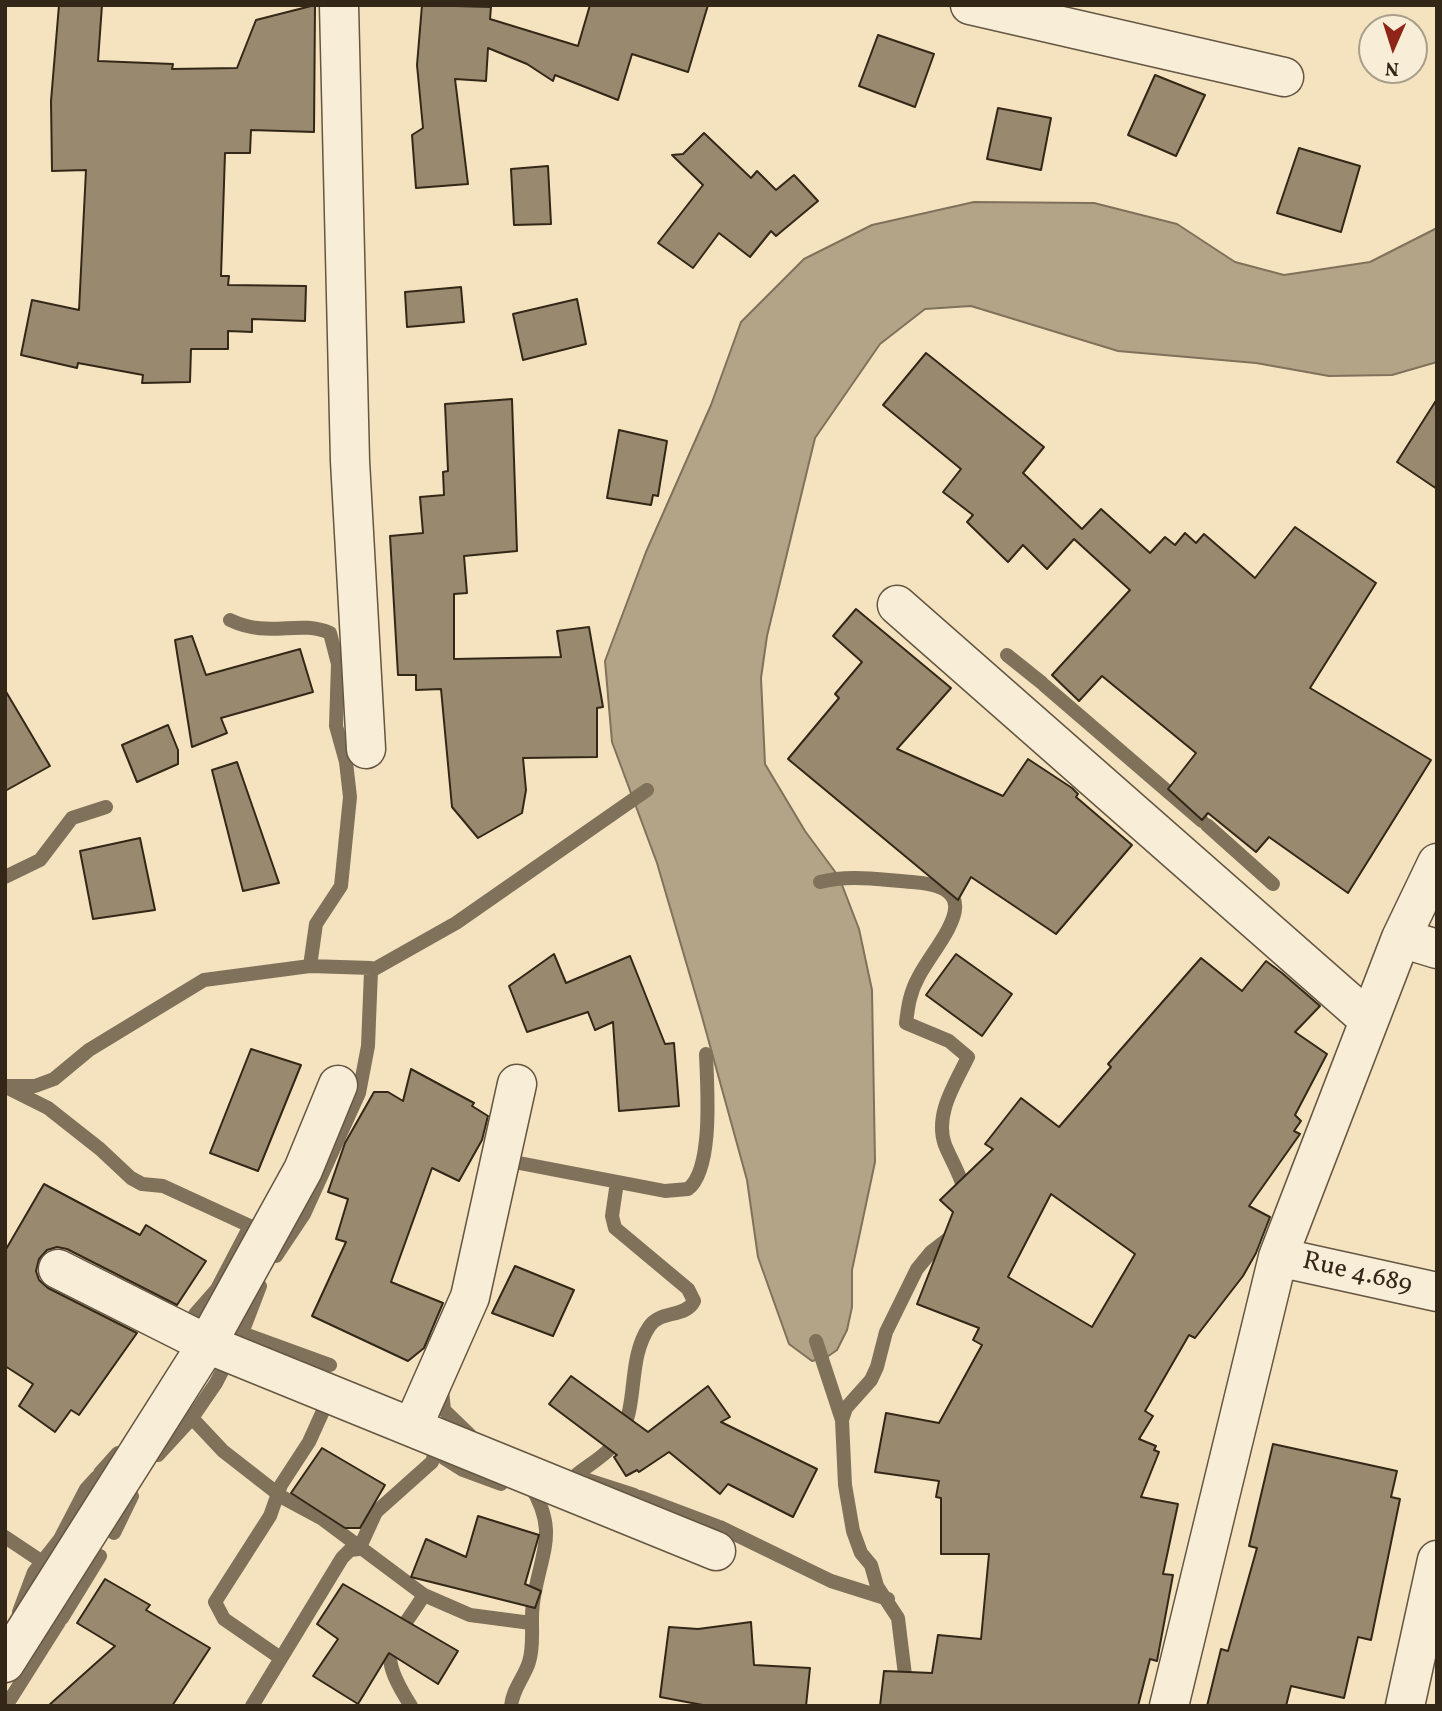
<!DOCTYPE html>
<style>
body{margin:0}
#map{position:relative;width:1442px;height:1711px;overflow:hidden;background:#f5e3c0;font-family:Vollkorn,serif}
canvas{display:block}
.frame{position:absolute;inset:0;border:7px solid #332717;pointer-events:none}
.north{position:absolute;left:1358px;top:14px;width:70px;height:70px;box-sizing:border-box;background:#f8edd6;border:2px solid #a99e8a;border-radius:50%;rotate:183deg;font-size:19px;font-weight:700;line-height:28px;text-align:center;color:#332717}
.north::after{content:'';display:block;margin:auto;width:24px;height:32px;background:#8f2418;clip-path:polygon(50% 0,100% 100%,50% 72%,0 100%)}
</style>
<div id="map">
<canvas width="1442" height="1711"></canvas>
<div class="frame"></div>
<div class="north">N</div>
</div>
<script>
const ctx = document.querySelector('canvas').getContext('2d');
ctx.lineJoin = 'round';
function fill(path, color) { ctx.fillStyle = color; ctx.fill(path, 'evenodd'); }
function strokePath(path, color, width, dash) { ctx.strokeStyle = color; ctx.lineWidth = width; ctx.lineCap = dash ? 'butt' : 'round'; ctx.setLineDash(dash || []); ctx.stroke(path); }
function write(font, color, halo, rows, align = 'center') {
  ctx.font = font + ' Vollkorn,serif'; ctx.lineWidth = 5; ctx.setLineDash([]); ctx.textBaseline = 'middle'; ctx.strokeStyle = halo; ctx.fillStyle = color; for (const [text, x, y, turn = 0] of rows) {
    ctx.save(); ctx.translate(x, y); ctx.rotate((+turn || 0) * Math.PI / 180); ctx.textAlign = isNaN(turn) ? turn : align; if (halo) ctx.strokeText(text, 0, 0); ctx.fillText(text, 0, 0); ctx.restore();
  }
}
const water = new Path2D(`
 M 974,202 L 1094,203 L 1177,224 L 1235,262 L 1284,275 L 1370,262 L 1437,228 L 1437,362 L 1392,375 L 1329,376 L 1256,363 L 1118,351 L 971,306 L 925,309 L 880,344 L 815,438 L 767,636 L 761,678 L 765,764 L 805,831 L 839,877 L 859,929 L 872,990 L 875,1162 L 852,1270 L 852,1307 L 847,1330 L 837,1350 L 827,1357 L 812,1361 L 789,1344 L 758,1257 L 747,1180 L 701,1013 L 657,863 L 612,742 L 605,661 L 646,552 L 711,405 L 741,322 L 804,259 L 872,225 Z`);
const stream = new Path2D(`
 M 230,620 C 270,639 298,619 330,633 L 338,664 L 336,726 L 346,762 L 350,797 L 341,886 L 316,924 L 310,966
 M 1007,655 L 1042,683
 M 1044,685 L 1202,821
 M 1207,825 L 1273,884
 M 5,877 L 40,860 L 72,818 L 106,807
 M 820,882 C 850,874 881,880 912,882 C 993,887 939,939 919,976 C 910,992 908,1006 906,1023 L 949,1041 L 968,1057 C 955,1084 934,1115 945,1145 C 952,1162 963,1179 966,1197
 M 5,1086 L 35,1086 L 54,1079 L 89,1050 L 204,980 L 310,966 L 371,968
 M 6,1087 L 48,1108 L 100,1149 L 131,1178 L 142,1184 L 163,1186 L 250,1226 L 217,1289 L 195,1314
 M 510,1175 L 514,1162 L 665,1191 L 688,1189 C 714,1169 707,1085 706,1054
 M 276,1256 L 304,1214 L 359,1093 L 368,1046 L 371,971 L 456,923 L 647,790
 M 242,1333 L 330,1365
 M 816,1341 L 842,1420 L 845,1485 L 853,1531 L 861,1553 L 871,1565 L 877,1586 L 898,1618 L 907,1691
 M 442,1390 L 444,1410 L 470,1435
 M 192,1418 L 223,1451 L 282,1497 L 321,1518 L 424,1595 L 470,1615 L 531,1623
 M 842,1420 L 846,1408 L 871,1380 L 877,1367 L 886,1332 L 917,1269 L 931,1252 L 953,1235
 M 158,1455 L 192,1418 L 216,1383 L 242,1333 L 260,1286
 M 444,1458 L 463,1470 L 501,1484
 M 100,1473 L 118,1453
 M 575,1476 C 588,1465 607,1455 617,1441 C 640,1408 626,1361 649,1327 C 659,1310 686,1318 694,1301 L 688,1289 L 615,1228 L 612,1216 L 617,1182
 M 575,1476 L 634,1495
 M 640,1497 L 717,1526
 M 720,1527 L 831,1581 L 888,1599
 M 114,1533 L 132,1496
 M 5,1537 L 41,1561
 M 19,1612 L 34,1572 L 60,1539 L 86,1489 L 97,1477
 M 62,1618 L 100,1556
 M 279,1657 L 224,1619 L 215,1602 L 270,1516 L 281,1485 L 309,1442 L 328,1400
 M 6,1706 L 59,1622
 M 252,1706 L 342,1558 L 350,1550 L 359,1549 L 376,1512 L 432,1462 L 436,1449
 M 411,1706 C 374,1648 391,1648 424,1595
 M 511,1706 C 513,1688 524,1678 529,1662 C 535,1643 530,1623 533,1603 C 540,1553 560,1533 530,1485`);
const building = new Path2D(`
 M 59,5 L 102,5 L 98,61 L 173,64 L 172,69 L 237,68 L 256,20 L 315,5 L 314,132 L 251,130 L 250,153 L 225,153 L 221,276 L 229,276 L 228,285 L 306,286 L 305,321 L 252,319 L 252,332 L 228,331 L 228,349 L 191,349 L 190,382 L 142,383 L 143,375 L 78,363 L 77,368 L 21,355 L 32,300 L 79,310 L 86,170 L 52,171 L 51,101 Z
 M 422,5 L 491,7 L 490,19 L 578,46 L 590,5 L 708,5 L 688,72 L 632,54 L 618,100 L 555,75 L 553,81 L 527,64 L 488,48 L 486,81 L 455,79 L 468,184 L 416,188 L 412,135 L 423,128 L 417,65 Z
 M 878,35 L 934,54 L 915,107 L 859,86 Z
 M 1155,75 L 1205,95 L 1176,156 L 1128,135 Z
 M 998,108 L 1051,118 L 1041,170 L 987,159 Z
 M 704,133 L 751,178 L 757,171 L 776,190 L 794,175 L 818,201 L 776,236 L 771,231 L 750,257 L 719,233 L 693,268 L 658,243 L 703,185 L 672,155 L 683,154 Z
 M 1299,148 L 1360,166 L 1341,232 L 1277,213 Z
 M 548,166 L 551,224 L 514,225 L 511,169 Z
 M 461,287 L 464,322 L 407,327 L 405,292 Z
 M 577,299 L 586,344 L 523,360 L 513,314 Z
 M 926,353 L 1044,447 L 1023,473 L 1082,529 L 1101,509 L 1150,553 L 1165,537 L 1175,545 L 1185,533 L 1196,543 L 1204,534 L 1255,578 L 1295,527 L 1376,583 L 1310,688 L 1431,760 L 1348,893 L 1269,837 L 1256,852 L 1208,813 L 1202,820 L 1168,789 L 1196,753 L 1102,676 L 1079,701 L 1052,675 L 1130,590 L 1074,539 L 1047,569 L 1023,545 L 1008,562 L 967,522 L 973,515 L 943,492 L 961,469 L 883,405 Z
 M 512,399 L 517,551 L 464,556 L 467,593 L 454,594 L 454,659 L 561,657 L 557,631 L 589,627 L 603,707 L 597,708 L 597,757 L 523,758 L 526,790 L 522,813 L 478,838 L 452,807 L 441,689 L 416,690 L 416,675 L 398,675 L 390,536 L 423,533 L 420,497 L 444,495 L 443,472 L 448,471 L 445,404 Z
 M 1437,399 L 1437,489 L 1397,462 Z
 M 619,430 L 667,441 L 658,496 L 653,495 L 651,505 L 607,498 Z
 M 856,609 L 951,688 L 897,749 L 1003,796 L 1028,759 L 1072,788 L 1078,794 L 1076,797 L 1132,845 L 1056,934 L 971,877 L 958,900 L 788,759 L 839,698 L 835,694 L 862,662 L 833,636 Z
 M 192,636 L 206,675 L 300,649 L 313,692 L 221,718 L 227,733 L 192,747 L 175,640 Z
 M 5,690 L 50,766 L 5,791 Z
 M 168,725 L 178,750 L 178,764 L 137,782 L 122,745 Z
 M 237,762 L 279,883 L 243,891 L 212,770 Z
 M 140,838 L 155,910 L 93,919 L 80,851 Z
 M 554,954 L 566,983 L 630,956 L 665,1044 L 674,1043 L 679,1106 L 619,1111 L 613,1022 L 595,1030 L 588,1012 L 527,1032 L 509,986 Z
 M 956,954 L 1012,994 L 982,1036 L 926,995 Z
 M 1201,958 L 1242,991 L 1266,961 L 1282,973 L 1320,1006 L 1295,1032 L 1327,1054 L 1295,1115 L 1301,1121 L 1294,1131 L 1300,1134 L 1249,1206 L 1270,1217 L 1256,1253 L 1243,1276 L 1195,1338 L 1189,1335 L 1145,1411 L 1153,1416 L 1139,1439 L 1156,1446 L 1154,1450 L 1159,1452 L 1141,1497 L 1178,1504 L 1163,1574 L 1173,1575 L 1157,1661 L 1150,1659 L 1138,1706 L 880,1706 L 884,1671 L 932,1673 L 938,1635 L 981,1639 L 989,1554 L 941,1554 L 941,1498 L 936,1497 L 939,1481 L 875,1472 L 886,1413 L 939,1423 L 982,1345 L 973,1340 L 979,1328 L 917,1304 L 953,1212 L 940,1200 L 993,1149 L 985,1144 L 1021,1098 L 1059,1127 L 1111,1067 L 1108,1064 ZM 1051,1194 L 1135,1254 L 1092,1327 L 1008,1277 Z
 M 251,1049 L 301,1065 L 258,1171 L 210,1153 Z
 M 411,1069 L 474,1103 L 472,1106 L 488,1116 L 482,1140 L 459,1181 L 432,1168 L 391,1282 L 443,1303 L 424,1348 L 408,1361 L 312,1316 L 346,1242 L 336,1239 L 348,1199 L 328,1192 L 345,1143 L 374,1092 L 388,1092 L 403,1101 Z
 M 44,1184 L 140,1235 L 146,1225 L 206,1261 L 177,1305 L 67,1249 L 57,1247 L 47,1250 L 39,1259 L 36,1271 L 39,1280 L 48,1288 L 137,1333 L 79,1415 L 71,1410 L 55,1432 L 19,1406 L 33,1384 L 5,1366 L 5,1251 Z
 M 515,1266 L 574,1290 L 553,1336 L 492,1313 Z
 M 571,1376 L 648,1432 L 708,1386 L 730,1417 L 721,1422 L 817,1469 L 793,1517 L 728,1484 L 720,1494 L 669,1452 L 639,1472 L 637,1470 L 626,1476 L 614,1457 L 617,1455 L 549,1404 Z
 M 1273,1444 L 1397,1471 L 1391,1497 L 1400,1499 L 1371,1640 L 1358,1637 L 1344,1698 L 1291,1686 L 1286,1706 L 1207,1706 L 1221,1649 L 1228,1651 L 1257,1548 L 1249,1546 Z
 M 322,1448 L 385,1485 L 360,1528 L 345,1528 L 291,1493 Z
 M 478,1516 L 539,1535 L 525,1584 L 541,1591 L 535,1608 L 411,1577 L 426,1539 L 466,1557 Z
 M 105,1579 L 150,1605 L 146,1610 L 210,1648 L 172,1706 L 48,1706 L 115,1646 L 77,1623 Z
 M 343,1584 L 458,1651 L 438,1684 L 389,1653 L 358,1704 L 313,1676 L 338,1639 L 317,1624 Z
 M 751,1622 L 754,1665 L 810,1668 L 806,1706 L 708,1706 L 660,1697 L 669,1627 L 698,1629 Z`);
const minor = new Path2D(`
 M 339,5 L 350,461 L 366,749
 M 970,5 L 1284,77
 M 897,605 L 1369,1020
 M 1401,938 L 1437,949
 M 1278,1257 L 1437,1292
 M 58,1269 L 207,1344 L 716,1551
 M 413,1426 L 470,1297 L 517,1084
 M 5,1663 L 207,1344 L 303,1170 L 338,1085
 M 1169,1706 L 1278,1257 L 1401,938 L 1437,863
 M 1405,1706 L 1437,1560`);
const streetNames = [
 ["Rue 4.689",1357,1275,13]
];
fill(water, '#b3a387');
strokePath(water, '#80715a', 2);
strokePath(stream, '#80715a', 14);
fill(building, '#98896f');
strokePath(building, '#332717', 2);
strokePath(minor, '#645641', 41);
strokePath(minor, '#f8edd6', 38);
write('26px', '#332717', '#f8edd6', streetNames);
</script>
